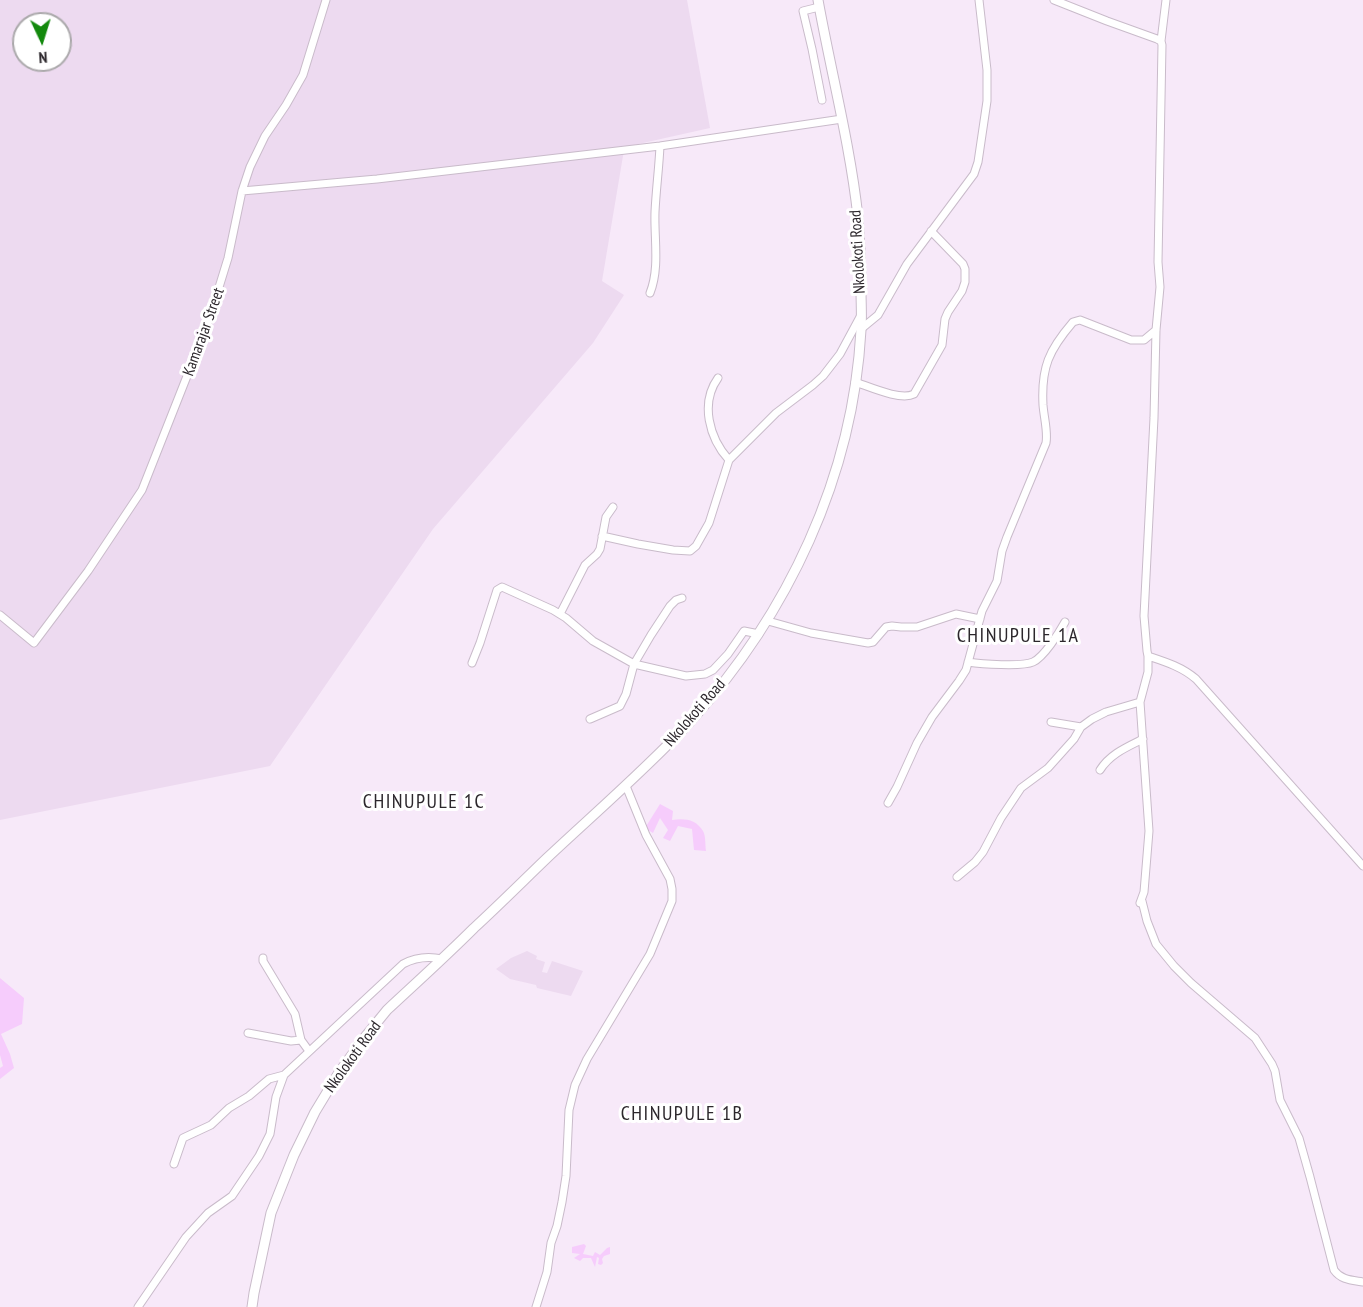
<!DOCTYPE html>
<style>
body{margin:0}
#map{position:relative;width:1363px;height:1307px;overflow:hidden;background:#f7e9f9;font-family:"PT Sans Narrow",sans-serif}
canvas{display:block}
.north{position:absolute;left:12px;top:12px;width:60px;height:60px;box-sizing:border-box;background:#fff;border:2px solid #aba9ab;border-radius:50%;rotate:176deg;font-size:16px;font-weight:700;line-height:24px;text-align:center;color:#2c272c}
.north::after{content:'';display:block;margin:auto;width:21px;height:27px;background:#13890d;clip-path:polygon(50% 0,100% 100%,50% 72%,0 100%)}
</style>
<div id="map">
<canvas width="1363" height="1307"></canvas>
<div class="north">N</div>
</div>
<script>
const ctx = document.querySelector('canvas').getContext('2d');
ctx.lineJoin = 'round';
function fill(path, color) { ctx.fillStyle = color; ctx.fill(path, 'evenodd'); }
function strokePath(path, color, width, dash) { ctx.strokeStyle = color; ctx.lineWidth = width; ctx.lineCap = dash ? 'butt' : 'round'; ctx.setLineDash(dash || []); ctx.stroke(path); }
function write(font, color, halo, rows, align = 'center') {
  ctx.font = font + ' "PT Sans Narrow",sans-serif'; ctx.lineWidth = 6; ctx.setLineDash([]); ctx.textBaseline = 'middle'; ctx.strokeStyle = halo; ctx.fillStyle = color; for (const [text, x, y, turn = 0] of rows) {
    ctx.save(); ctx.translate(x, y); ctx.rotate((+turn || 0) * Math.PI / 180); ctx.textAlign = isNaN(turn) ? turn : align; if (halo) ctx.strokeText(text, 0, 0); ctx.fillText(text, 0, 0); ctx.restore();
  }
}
const built = new Path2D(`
 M 0,0 L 687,0 L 710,128 L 634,145 L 624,150 L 602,281 L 624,295 L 593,343 L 433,529 L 270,766 L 0,820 ZM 24,24 L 60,24 L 60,60 L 24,60 Z
 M 527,951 L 537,956 L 536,959 L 545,962 L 542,972 L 547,973 L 552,961 L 583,971 L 571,996 L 537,988 L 536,985 L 510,979 L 496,969 L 511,958 Z`);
const green = new Path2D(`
 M 660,804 L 673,811 L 672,820 C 684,818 696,819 703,831 C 706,836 705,845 706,851 L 694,850 L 692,829 L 678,826 L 670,841 L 663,838 L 668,830 L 660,818 L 653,833 L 645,828 Z
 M 0,978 L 24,998 L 22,1024 L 1,1034 L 10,1054 L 14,1068 L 0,1079 L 0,1068 L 3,1066 L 0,1055 Z
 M 584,1244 L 586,1246 L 583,1254 L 593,1256 L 595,1252 L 600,1255 L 607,1248 L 610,1247 L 610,1254 L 604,1256 L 602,1259 L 603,1263 L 601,1265 L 598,1264 L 599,1258 L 597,1257 L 595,1267 L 591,1258 L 583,1258 L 580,1261 L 574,1258 L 580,1254 L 572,1253 L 572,1247 Z`);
const minor = new Path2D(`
 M 1054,0 L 1107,21 L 1157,39 L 1161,41 L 1162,45 L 1158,262 L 1160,287 L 1156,330 L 1154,418 L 1144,616 L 1147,651 L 1148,656 C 1166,662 1182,667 1196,679 L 1363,866
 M 819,7 L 803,11 L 812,49 L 822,100
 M 1161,41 L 1166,0
 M 242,191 L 377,179 L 660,146 L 842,119
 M 650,293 C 660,268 654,238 655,212 C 656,190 659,168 660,146
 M 861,329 L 878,315 L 907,264 L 974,174 L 978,162 L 987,101 L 987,70 L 979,0
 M 718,378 C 700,403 709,438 729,460
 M 855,382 C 870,387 901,401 914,394 L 942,345 L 945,319 L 948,312 L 962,291 L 965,282 L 965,269 L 963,264 L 931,231
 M 602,536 L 638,544 L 673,550 L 690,551 L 696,546 L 709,523 L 729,460 L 776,413 L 813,385 L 823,376 L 840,354 L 860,317
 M 560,614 L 585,565 L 597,554 L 600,549 L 606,517 L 613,507
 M 0,615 L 34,643 L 88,571 L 142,490 L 208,323 L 228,258 L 242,191 L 250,167 L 265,136 L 286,105 L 303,75 L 326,0
 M 768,621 L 811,633 L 868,643 L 873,642 L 886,627 L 892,626 L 901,627 L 917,627 L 956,614 L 980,619
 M 968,662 C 981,664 1022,667 1033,662 C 1044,657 1059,633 1065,622
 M 472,663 L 480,643 L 497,590 L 502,587 L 553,610 L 566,618 L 593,641 L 634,664 L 686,676 L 705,674 L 713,670 L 728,654 L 744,631 L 759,634
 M 590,719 L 620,706 L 626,694 L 634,664 L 651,635 L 670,606 L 676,600 L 682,598
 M 1051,722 L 1081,727
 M 1100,770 C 1110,754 1127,747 1143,739
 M 888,803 L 897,787 L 917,743 L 932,717 L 959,681 L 966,670 L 982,611 L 997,581 L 1002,551 L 1007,537 L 1046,443 C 1048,431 1044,418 1043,405 C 1041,367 1049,350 1073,322 L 1080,320 L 1131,340 L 1144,340 L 1156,330
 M 957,877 L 975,862 L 983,852 L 1001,818 L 1021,788 L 1048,768 L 1074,739 L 1081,727 L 1092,719 L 1106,712 L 1140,702
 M 1142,901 L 1147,921 L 1156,944 L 1174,966 L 1191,983 L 1255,1038 L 1272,1064 L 1275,1071 L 1280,1100 L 1299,1138 L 1310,1177 L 1334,1270 C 1341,1280 1351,1280 1363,1282
 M 1140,903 L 1144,892 L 1149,831 L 1140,702 L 1148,672 L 1148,656
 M 263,958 L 263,961 L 295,1014 L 301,1040 L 309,1051
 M 248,1033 L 291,1041 L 301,1040
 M 174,1164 L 183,1138 L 211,1125 L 229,1108 L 249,1096 L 269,1079 L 284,1075
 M 138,1307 L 186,1237 L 208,1213 L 232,1196 L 259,1156 L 270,1134 L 276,1097 L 284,1075 L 403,964 C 416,957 428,956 442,959
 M 536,1307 L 547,1272 L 551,1243 L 557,1226 L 562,1202 L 566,1176 L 569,1110 L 575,1085 L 587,1059 L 650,954 L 672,901 L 672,889 L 670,879 L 646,835 L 626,786`);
const secondary = new Path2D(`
 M 252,1307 L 254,1293 L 271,1213 L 294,1155 L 315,1112 L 338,1074 L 365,1037 L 387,1010 C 416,983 446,956 474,928 C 499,905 523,881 547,858 C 595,813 645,770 690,722 C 788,614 853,477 861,330 C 862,317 861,303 861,289 C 861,265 860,241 858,217 C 850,144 831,72 818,0`);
const streetNames = [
 ["Nkolokoti Road",858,252,-93],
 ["Kamarajar Street",204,332,-70],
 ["Nkolokoti Road",695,713,-49],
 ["Nkolokoti Road",353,1057,-54]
];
const quarterNames = [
 ["CHINUPULE 1A",1018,636],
 ["CHINUPULE 1C",424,802],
 ["CHINUPULE 1B",682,1114]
];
fill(built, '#eddaf0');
fill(green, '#f6ccfc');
strokePath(minor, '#c9bbca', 9);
strokePath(secondary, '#c9bbca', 11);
strokePath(minor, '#fff', 7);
strokePath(secondary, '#fff', 9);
write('16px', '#2c272c', '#fff', streetNames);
ctx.letterSpacing = '1.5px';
write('20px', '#2c272c', '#fff', quarterNames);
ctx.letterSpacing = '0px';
</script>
